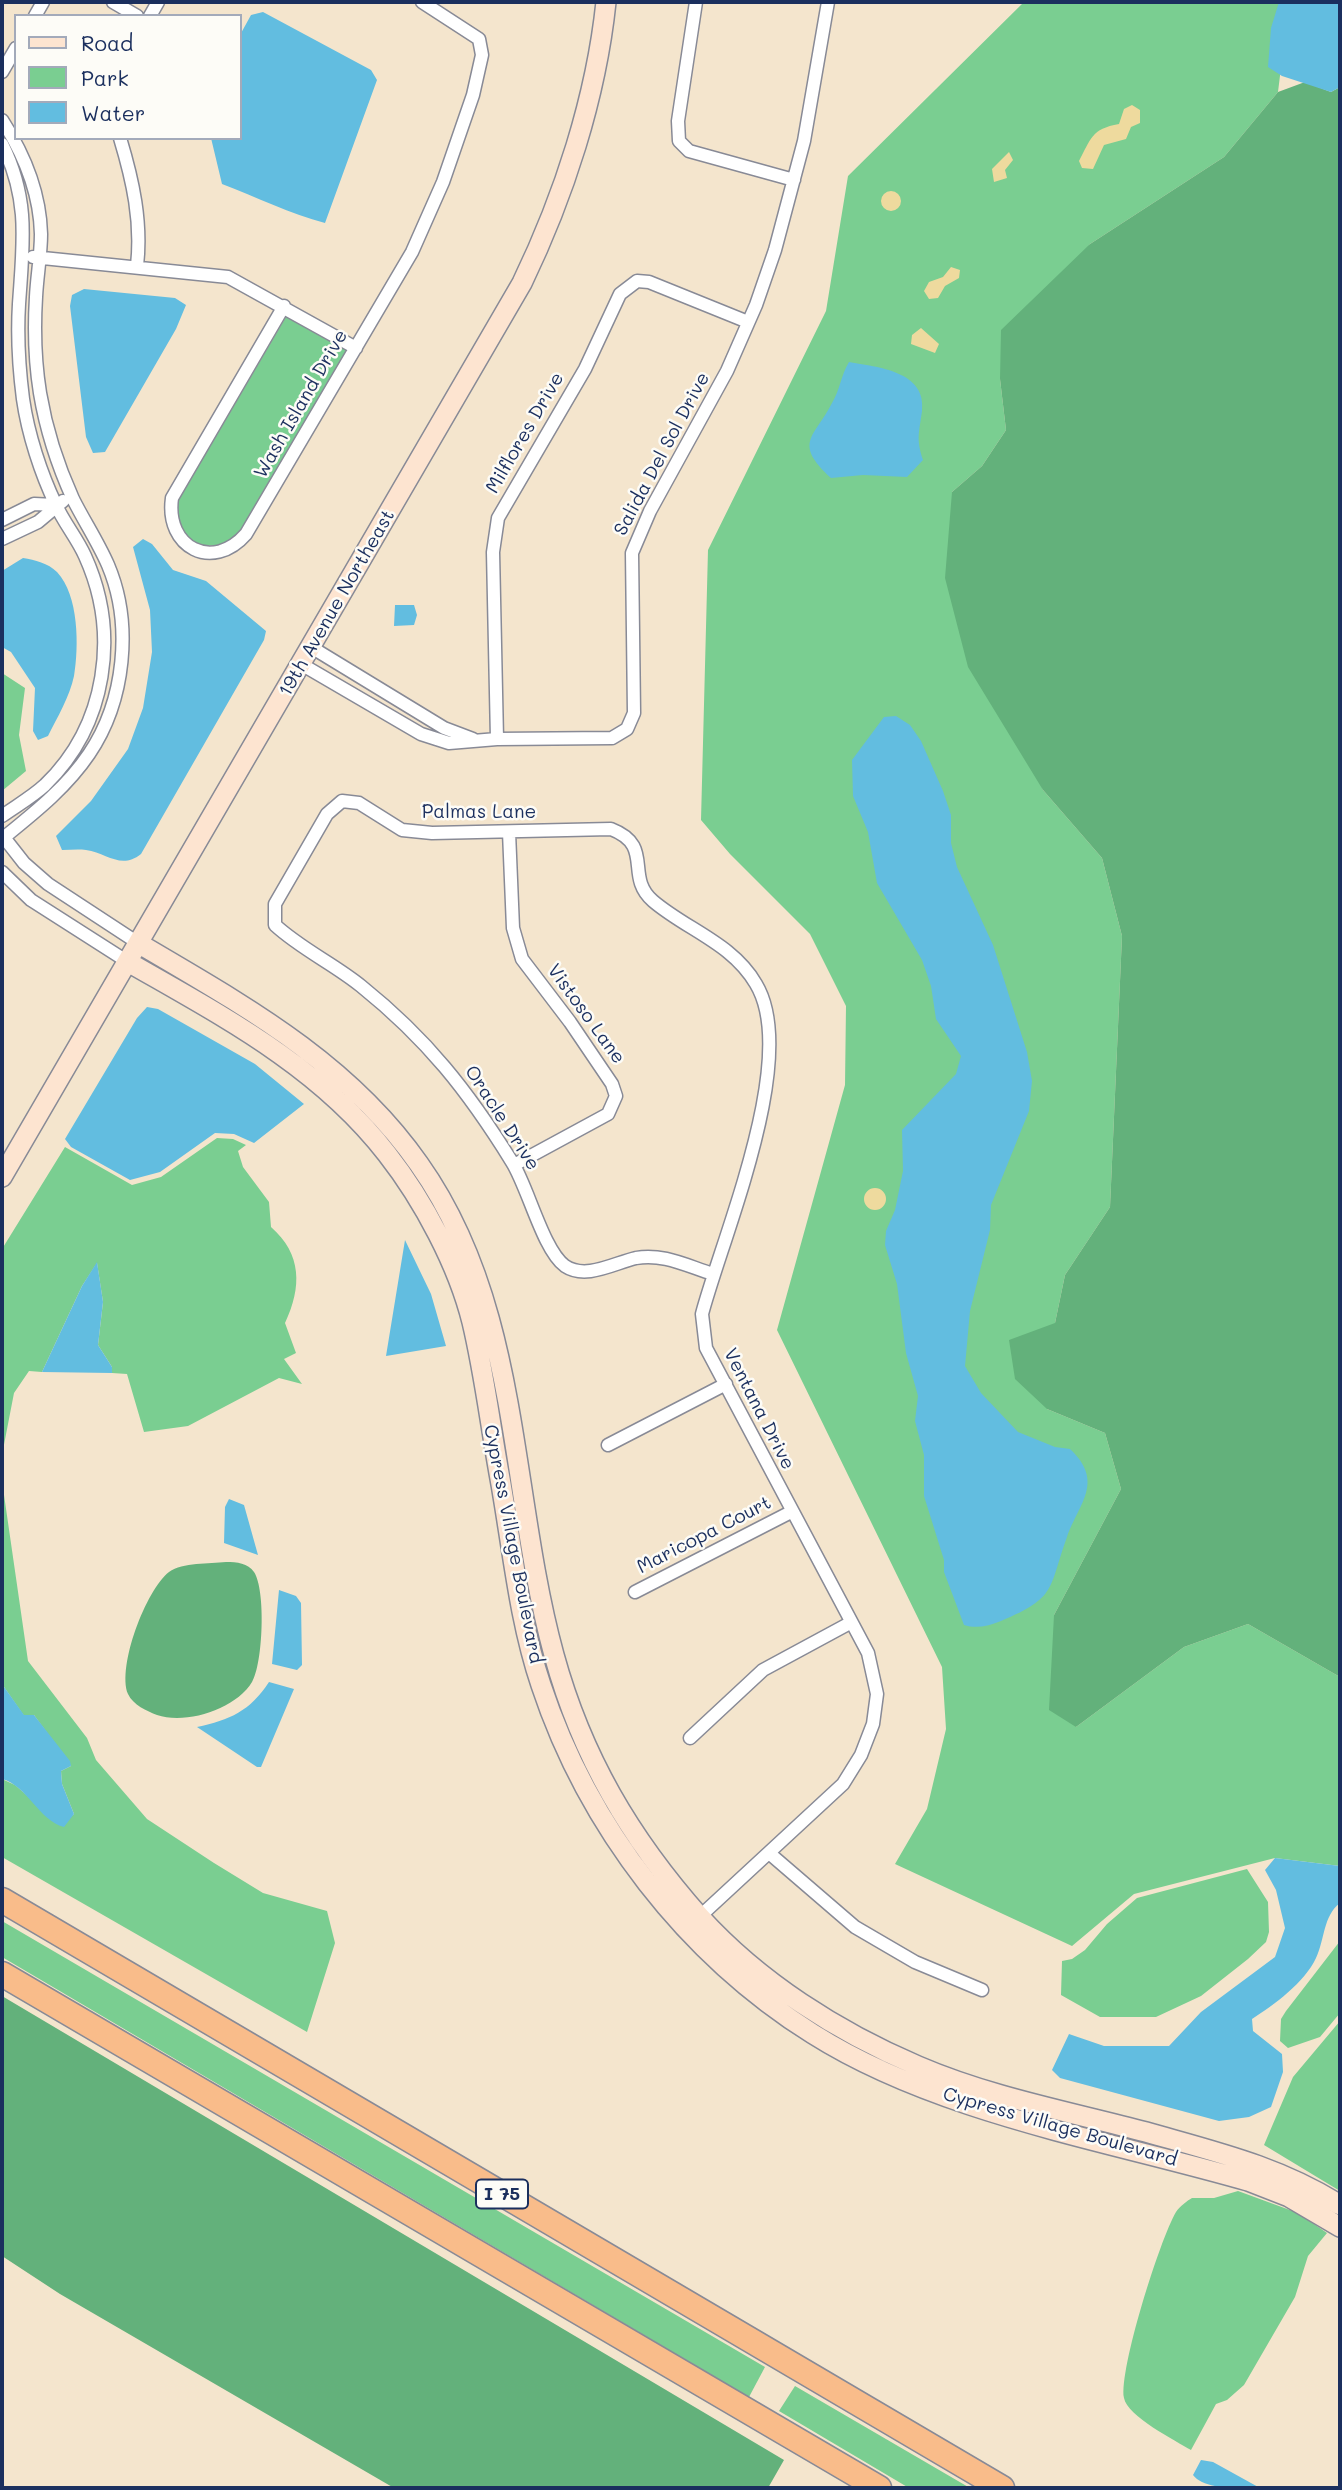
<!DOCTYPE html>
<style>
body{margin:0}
#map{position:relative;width:1342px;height:2490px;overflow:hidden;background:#f4e5cd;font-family:Mali,sans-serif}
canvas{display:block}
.frame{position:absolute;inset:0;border:4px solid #1b2f5e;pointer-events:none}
.legend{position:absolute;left:14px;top:14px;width:228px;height:126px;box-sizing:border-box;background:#fdfcf7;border:2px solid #a3aaba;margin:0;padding:9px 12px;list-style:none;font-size:21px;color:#1b2f5e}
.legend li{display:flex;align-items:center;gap:14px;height:35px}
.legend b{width:35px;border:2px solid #a3aaba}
</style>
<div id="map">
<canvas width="1342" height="2490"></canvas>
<div class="frame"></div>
<ul class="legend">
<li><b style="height:9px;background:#fde4d0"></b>Road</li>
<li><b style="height:19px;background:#7ace91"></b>Park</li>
<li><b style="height:19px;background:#62bde0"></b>Water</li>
</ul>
</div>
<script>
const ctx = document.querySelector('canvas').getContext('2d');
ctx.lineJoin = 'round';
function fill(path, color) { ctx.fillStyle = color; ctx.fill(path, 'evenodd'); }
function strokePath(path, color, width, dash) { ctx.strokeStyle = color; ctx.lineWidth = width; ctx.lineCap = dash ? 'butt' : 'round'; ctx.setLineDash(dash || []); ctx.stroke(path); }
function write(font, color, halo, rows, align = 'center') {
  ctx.font = font + ' Mali,sans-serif'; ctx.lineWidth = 5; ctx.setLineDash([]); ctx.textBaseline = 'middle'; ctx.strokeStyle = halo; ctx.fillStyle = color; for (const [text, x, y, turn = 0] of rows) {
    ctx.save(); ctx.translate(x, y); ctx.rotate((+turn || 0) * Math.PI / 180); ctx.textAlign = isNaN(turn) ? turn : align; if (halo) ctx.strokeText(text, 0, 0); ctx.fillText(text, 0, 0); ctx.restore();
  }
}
const green = new Path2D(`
 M 1024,2 L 1289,2 L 1278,92 L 1224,157 L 1090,244 L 1000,379 L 1006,430 L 982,466 L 952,492 L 1043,790 L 1102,858 L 1122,936 L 1110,1207 L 1065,1275 L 1055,1323 L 1047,1409 L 1105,1433 L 1121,1489 L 1054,1615 L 1076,1727 L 1184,1647 L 1248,1624 L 1340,1677 L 1340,1866 L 1275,1858 L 1134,1894 L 1072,1946 L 895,1864 L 927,1809 L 946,1729 L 942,1667 L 777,1330 L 845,1085 L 846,1006 L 810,934 L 730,854 L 701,820 L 708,550 L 826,311 L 848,176 Z
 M 287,315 L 348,350 L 241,530 C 228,545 217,547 198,545 C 181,534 175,521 178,501 Z
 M 2,673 L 25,688 L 19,735 L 26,771 L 2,791 Z
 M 217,1138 L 233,1139 L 246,1145 L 238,1151 L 243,1167 L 269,1202 L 271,1227 C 302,1254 302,1287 285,1323 L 296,1353 L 284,1359 L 302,1384 L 279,1378 L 188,1426 L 144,1432 L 127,1374 L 112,1373 L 112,1367 L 98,1345 L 103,1302 L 97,1263 L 82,1286 L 42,1372 L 29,1371 L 14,1393 L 2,1455 L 2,1249 L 65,1147 L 132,1185 L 161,1177 Z
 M 2,1481 L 28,1661 L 87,1738 L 96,1760 L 147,1819 L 214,1863 L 263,1893 L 327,1911 L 335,1943 L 307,2032 L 2,1857 L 2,1779 L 15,1785 L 37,1804 L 68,1819 L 74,1814 L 62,1784 L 61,1771 L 71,1766 L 34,1715 L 24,1716 L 2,1684 Z
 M 1247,1869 L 1268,1902 L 1269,1932 L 1266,1942 L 1248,1959 L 1201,1996 L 1156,2017 L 1100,2017 L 1061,1995 L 1062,1961 L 1072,1959 L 1085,1950 L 1107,1924 L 1137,1898 Z
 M 2,1921 L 765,2367 L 749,2397 L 2,1957 Z
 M 1340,1941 L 1340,2013 L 1320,2037 L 1288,2048 L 1280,2041 L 1281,2019 L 1286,2011 Z
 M 1340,2021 L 1340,2191 L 1264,2145 L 1293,2077 Z
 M 1238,2191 L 1298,2213 L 1327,2233 L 1308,2256 L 1295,2297 L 1244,2385 L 1227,2400 L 1216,2404 L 1191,2450 C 1176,2441 1127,2416 1124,2398 C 1119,2369 1160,2239 1176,2212 C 1180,2206 1187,2201 1192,2198 L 1214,2198 Z
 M 795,2386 L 970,2488 L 909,2488 L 779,2411 Z`);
const forest = new Path2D(`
 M 1305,82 L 1331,92 L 1340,87 L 1340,1677 L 1248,1624 L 1184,1647 L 1076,1727 L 1049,1710 L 1054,1615 L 1121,1489 L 1105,1433 L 1047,1409 L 1015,1379 L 1009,1340 L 1055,1323 L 1065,1275 L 1110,1207 L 1122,936 L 1102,858 L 1043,790 L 968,667 L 945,578 L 952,492 L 982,466 L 1006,430 L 1000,379 L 1001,330 L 1090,244 L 1224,157 L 1278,92 Z
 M 226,1562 C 237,1562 248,1563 254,1572 C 266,1590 263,1664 252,1682 C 236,1709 186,1725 157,1715 C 147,1711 133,1705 128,1694 C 117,1666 146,1590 169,1572 C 183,1562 209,1564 226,1562 Z
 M 2,1996 L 784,2460 L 768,2488 L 394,2488 L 60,2294 L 2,2256 Z`);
const sand = new Path2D(`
 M 1132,105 L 1140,110 L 1140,123 L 1131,127 L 1126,139 L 1104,145 L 1093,169 L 1082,168 L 1079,161 C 1091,139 1091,129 1119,124 L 1124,109 Z
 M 1009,152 L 1013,160 L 1005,170 L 1007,178 L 994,182 L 992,169 Z
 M881 201a10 10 0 1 1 20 0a10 10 0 1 1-20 0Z
 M 951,267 L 960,270 L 959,278 L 945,286 L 938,298 L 929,299 L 924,291 L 929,282 L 943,277 Z
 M 921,328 L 939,344 L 935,353 L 911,344 L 912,335 Z
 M864 1199a11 11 0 1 1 22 0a11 11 0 1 1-22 0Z`);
const water = new Path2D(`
 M 1279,2 L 1340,2 L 1340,87 L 1331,92 L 1282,76 L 1268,67 L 1271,28 Z
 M 263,12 L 371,70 L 377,80 L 325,223 C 291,214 256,197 222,184 L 211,138 L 240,138 L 240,35 L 251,15 Z
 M 84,289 L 175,298 L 186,305 L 176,329 L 105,452 L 93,453 L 86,437 L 70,306 L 72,295 Z
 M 849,362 C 877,367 927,371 922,411 C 919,433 916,439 923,460 L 907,477 L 863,475 L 831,478 C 792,442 815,437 832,403 C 840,390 841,375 849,362 Z
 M 143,539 L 152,544 L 173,570 L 206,581 L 266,631 L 264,640 L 141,854 C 121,870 107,853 86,850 C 78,849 70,850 62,850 L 56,836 L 91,801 L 128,749 L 143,708 L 152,652 L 150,610 L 133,547 Z
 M 23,558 C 35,560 48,563 57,572 C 79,595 79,647 74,676 C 70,696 57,718 48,736 L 38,740 L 33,731 L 35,688 L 11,652 L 2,647 L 2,571 Z
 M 395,605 L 414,605 L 417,615 L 414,625 L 394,626 Z
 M 896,716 L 910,725 L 921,741 L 943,791 L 951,815 L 951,843 L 957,867 L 993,945 L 1027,1052 L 1032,1081 L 1029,1111 L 991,1205 L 990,1230 L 970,1311 L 965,1366 L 981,1393 L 1018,1432 L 1055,1447 L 1070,1449 C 1105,1482 1079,1503 1067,1537 C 1048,1589 1058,1597 1001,1621 C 989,1626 976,1629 964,1625 L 944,1572 L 944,1560 L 924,1496 L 924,1455 L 915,1421 L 918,1396 L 906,1353 L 897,1284 L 885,1245 L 886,1231 L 895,1210 L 903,1171 L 902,1130 L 956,1074 L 961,1056 L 936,1019 L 931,986 L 922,960 L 877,883 L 868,832 L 853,796 L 852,760 L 884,717 Z
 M 147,1007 L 158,1009 L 255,1064 L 304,1104 L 254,1143 L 234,1134 L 215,1133 L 160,1172 L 130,1180 L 71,1147 L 65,1139 L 137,1018 Z
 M 405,1240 L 431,1294 L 446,1346 L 386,1356 Z
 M 97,1262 L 103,1302 L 98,1345 L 112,1367 L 112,1373 L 42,1372 L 82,1286 Z
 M 229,1499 L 244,1505 L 258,1555 L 224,1543 L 225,1507 Z
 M 279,1590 L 296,1596 L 301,1603 L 302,1665 L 297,1670 L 272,1664 Z
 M 269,1682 L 294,1689 L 261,1767 L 257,1767 L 197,1727 C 230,1720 250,1711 269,1682 Z
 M 2,1684 L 24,1715 L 34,1715 L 70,1761 L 71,1766 L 61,1771 L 62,1784 L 74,1814 L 64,1827 C 38,1820 28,1786 2,1779 Z
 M 1275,1858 L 1340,1866 L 1340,1903 C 1323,1916 1325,1939 1316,1958 C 1305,1982 1274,2005 1252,2019 L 1253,2031 L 1282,2054 L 1283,2072 L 1271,2107 L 1249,2117 L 1219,2121 L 1060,2078 L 1052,2070 L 1069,2034 L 1104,2046 L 1169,2046 L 1201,2012 L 1275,1957 L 1285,1928 L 1276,1890 L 1265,1870 Z
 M 1201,2460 L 1213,2462 L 1260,2488 C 1239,2488 1204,2490 1193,2475 Z`);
const street = new Path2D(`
 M 113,2 L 137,16
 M 696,2 L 678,121 L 679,141 L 689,151 L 794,180
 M 35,16 L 43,2
 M 150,16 L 158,2
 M 2,72 L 16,48
 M 2,120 C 24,154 40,192 41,234 C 41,255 37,276 36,297 C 34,329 35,362 40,393 C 46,429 58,466 73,499 C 84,521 98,542 108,565 C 133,624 125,701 89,754 C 66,788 34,813 2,839
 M 120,138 C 133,181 142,222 137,266
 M 2,144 C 30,200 23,244 19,304 C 17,336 19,368 23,399 C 28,434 41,474 56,505 C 64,523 77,538 85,556 C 120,633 107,725 45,785 C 32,797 16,806 2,816
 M 33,257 L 228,277 L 356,348
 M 284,306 L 172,498 C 165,548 213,572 246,534 L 412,252 L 443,182 L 473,95 L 482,55 L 479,39 L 422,2
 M 2,520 L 34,504 L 55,505
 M 2,539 L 38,522 L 63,501
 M 311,647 L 444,728 L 473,739
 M 301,664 L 421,734 L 449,743 L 497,739 L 612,738 L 627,729 L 634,713 L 632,553 L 650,511 L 727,371 L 756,305 L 775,250 L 804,141 L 828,2
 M 497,739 L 493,552 L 498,518 L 585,369 L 620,294 L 637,281 L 649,282 L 748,322
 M 509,832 L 513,928 L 522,959 L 570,1022 L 612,1084 L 616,1096 L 608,1114 L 514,1165
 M 2,835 L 24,863 L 48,884 L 138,943
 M 2,872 L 31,900 L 128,962
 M 608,1445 L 726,1384
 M 635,1592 L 791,1512
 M 690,1738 L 763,1670 L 850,1623
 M 769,1853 L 855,1927 L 915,1962 L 982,1990
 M 696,1920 L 843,1784 L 861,1755 L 873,1724 L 877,1694 L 868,1653 L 706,1348 L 702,1314 C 723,1235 800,1057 756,984 C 732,943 687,930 653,901 C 624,876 655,846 611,829 L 432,833 L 402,830 L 359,803 L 342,801 L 327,814 L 275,904 L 275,925 C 301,949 334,964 361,986 C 427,1039 468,1091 512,1162 C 528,1187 543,1250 565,1266 C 586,1280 614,1263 636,1258 C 663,1253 687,1266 713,1274`);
const secondary = new Path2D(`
 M 138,943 C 243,1005 348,1062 419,1164 C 521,1308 509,1491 554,1655 C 582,1757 630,1838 700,1917 C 759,1982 838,2032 918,2066 C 990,2097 1071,2112 1146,2132 C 1216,2152 1278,2166 1340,2205
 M 128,962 C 222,1016 319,1066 387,1154 C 423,1200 458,1265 472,1322 C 484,1372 490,1423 499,1473 C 512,1543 518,1617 541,1685 C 588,1827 687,1955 813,2034 C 938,2113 1106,2140 1248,2181 L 1289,2197 L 1340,2227
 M 2,1177 L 522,283 C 564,196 596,98 606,2`);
const highway = new Path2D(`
 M 2,1900 L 1002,2488
 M 2,1974 L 879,2488`);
const shields = [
 [502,2194,52]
];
const shieldNames = [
 ["I 75",502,2194]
];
const streetNames = [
 ["Wash Island Drive",301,404,-60],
 ["Milflores Drive",525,433,-60],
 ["Salida Del Sol Drive",662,454,-62],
 ["19th Avenue Northeast",337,603,-60],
 ["Palmas Lane",479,812],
 ["Vistoso Lane",586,1014,54],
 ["Oracle Drive",502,1118,57],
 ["Ventana Drive",759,1409,63],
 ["Maricopa Court",704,1535,-27],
 ["Cypress Village Boulevard",513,1544,79],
 ["Cypress Village Boulevard",1060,2127,16]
];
fill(green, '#7ace91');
fill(forest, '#63b17b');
fill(sand, '#eeda9e');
fill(water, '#62bde0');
strokePath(street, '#888a96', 15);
strokePath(secondary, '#888a96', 22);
strokePath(highway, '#888a96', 27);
strokePath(street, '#fff', 12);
strokePath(secondary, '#fde4d0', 19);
strokePath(highway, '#f9bc8a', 24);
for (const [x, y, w] of shields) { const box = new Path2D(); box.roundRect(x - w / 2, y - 14.5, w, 29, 5); ctx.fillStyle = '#fdfcf7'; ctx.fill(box); strokePath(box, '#1b2f5e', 2); }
write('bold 18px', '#1b2f5e', null, shieldNames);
write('19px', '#1b2f5e', '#fdfcf7', streetNames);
</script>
